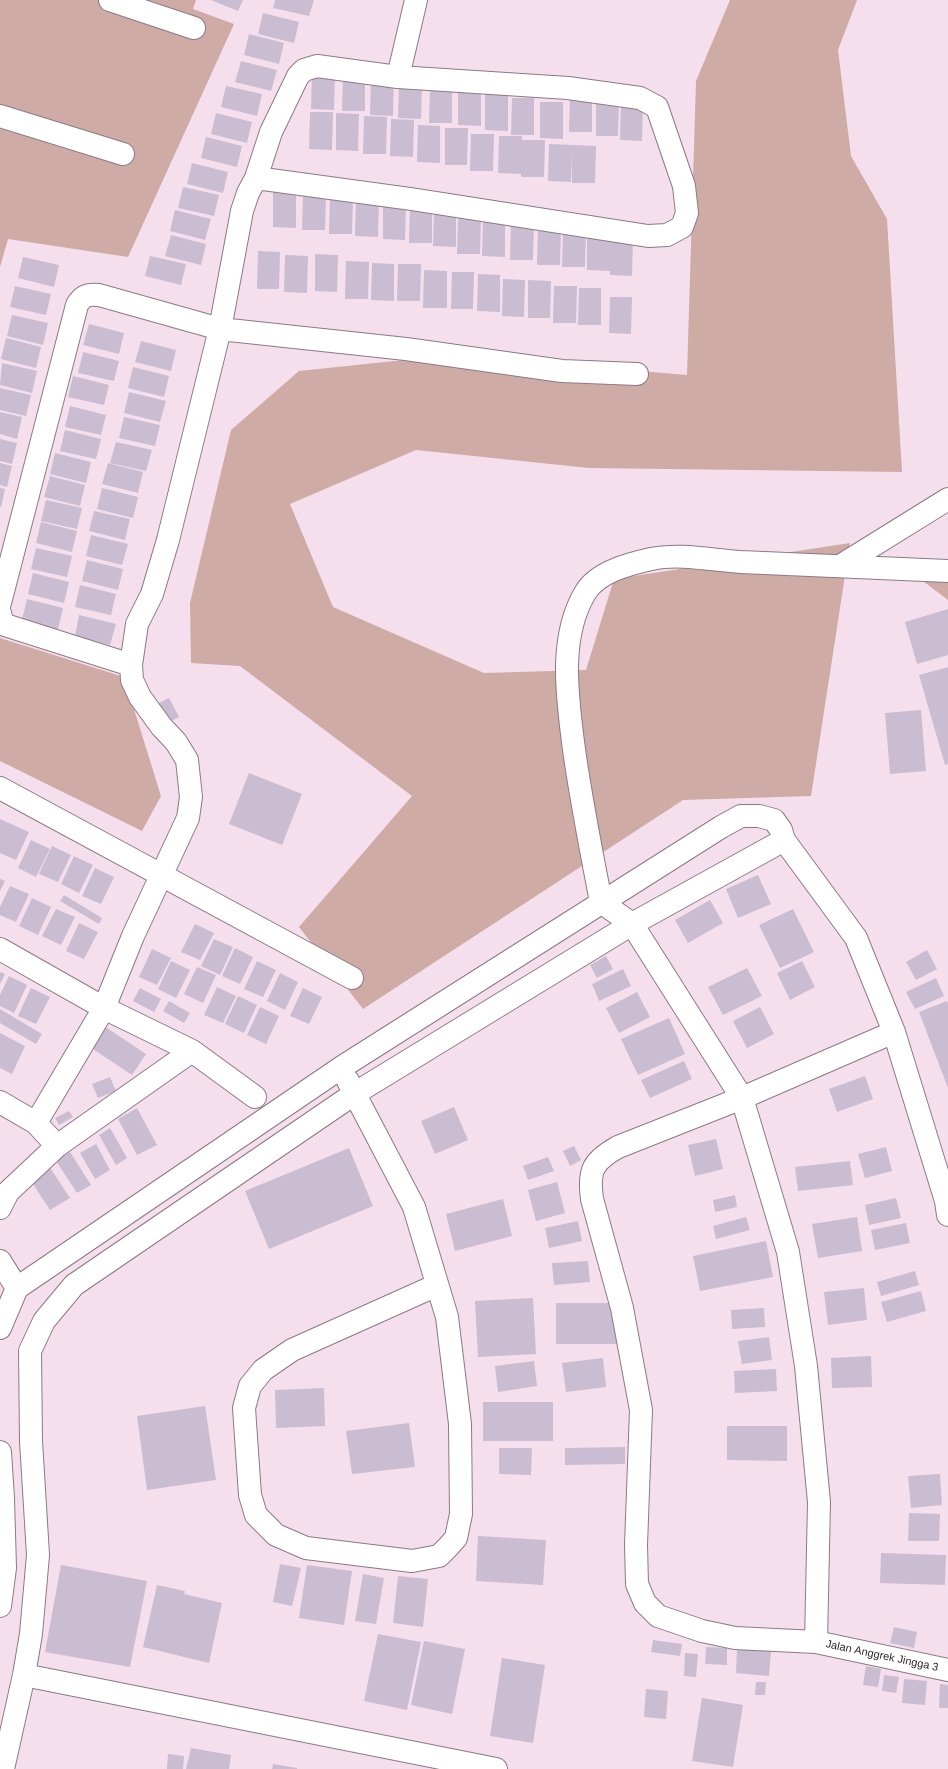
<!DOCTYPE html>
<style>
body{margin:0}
canvas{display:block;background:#f5dfed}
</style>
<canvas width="948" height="1769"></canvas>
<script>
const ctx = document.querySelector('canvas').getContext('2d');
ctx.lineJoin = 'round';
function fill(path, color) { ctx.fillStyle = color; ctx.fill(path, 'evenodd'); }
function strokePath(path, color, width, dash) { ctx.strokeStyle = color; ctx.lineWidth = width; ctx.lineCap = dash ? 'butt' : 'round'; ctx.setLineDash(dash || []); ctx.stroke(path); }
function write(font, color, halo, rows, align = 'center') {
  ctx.font = font + ' Helvetica,sans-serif'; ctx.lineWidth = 4; ctx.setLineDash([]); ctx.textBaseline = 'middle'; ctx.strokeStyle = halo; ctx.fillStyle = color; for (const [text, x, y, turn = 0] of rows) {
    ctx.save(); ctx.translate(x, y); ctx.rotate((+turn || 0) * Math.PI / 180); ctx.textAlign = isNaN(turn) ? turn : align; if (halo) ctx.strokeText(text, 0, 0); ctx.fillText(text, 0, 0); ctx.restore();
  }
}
const forest = new Path2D(`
 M 0,0 L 196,0 L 193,9 L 234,24 L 128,257 L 8,239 L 0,267 Z
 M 730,0 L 857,0 L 838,50 L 851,156 L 887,219 L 902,472 L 589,468 L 416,450 L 290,504 L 333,607 L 484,673 L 586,670 L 614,579 L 850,543 L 811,796 L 683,800 L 363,1009 L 299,927 L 412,796 L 240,666 L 191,663 L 190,603 L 231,430 L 299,371 L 452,355 L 687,375 L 696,81 Z
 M 915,575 L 948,575 L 948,600 Z
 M 0,638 L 124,677 L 161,796 L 142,831 L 0,761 Z`);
const building = new Path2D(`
 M 211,0 L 243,0 L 238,11 Z
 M 275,0 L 314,0 L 309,16 L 273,8 Z
 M 263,13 L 299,22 L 294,43 L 258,34 Z
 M 249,34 L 284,43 L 279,64 L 244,55 Z
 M 241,61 L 277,70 L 271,91 L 235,82 Z
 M 312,72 L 335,73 L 334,110 L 311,109 Z
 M 343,74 L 365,74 L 365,111 L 342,111 Z
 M 371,78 L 394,78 L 393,116 L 370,115 Z
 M 399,81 L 422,82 L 421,119 L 398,118 Z
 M 226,86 L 262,94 L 257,116 L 221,107 Z
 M 430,86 L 452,86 L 452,123 L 429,123 Z
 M 458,88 L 481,88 L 481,126 L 458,125 Z
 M 485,93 L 508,93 L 508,131 L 485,130 Z
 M 570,95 L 592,95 L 592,132 L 569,132 Z
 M 512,98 L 534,98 L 534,135 L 511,135 Z
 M 596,99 L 619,99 L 618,136 L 596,136 Z
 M 540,102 L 563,102 L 563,139 L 540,138 Z
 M 621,103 L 643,104 L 642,141 L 620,140 Z
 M 310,112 L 333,112 L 332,150 L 309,149 Z
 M 216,113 L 252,122 L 247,143 L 211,134 Z
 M 336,113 L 359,114 L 358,151 L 336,150 Z
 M 364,116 L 387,117 L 386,154 L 363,154 Z
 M 391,119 L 414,120 L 413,157 L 390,156 Z
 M 418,125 L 440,126 L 440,163 L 417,162 Z
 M 445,128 L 468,128 L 467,165 L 445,165 Z
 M 471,134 L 494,134 L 493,171 L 470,171 Z
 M 499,136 L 522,136 L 522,140 L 545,140 L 544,177 L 521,177 L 521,174 L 498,173 Z
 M 206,137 L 242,146 L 237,167 L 201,158 Z
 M 549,144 L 596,146 L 595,183 L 572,183 L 572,151 L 571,182 L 548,181 Z
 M 192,163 L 228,172 L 223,193 L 187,184 Z
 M 183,187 L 219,195 L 214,216 L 178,208 Z
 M 273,190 L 296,191 L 296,228 L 273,227 Z
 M 303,193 L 326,193 L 325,230 L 302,230 Z
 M 330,197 L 353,197 L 352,234 L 329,234 Z
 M 356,199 L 379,199 L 378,237 L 355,236 Z
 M 383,202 L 406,203 L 405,240 L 383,239 Z
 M 410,206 L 432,206 L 432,243 L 409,243 Z
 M 434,209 L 456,210 L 456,247 L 433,246 Z
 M 175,210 L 211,219 L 205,240 L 170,231 Z
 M 458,217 L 481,217 L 480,254 L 457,254 Z
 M 483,219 L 505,220 L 505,257 L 482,256 Z
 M 511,222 L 534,223 L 533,260 L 510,260 Z
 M 538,227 L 561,228 L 560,265 L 537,265 Z
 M 563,230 L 586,230 L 585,267 L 562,267 Z
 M 587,233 L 633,239 L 632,276 L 610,275 L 610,271 L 587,270 Z
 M 171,235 L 206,244 L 201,265 L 165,256 Z
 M 258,251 L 280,252 L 279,289 L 257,289 Z
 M 315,254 L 338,255 L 337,292 L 315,291 Z
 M 285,255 L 308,256 L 307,293 L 284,292 Z
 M 150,256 L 186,264 L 181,285 L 145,276 Z
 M 23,257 L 59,265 L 54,287 L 18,278 Z
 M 346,261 L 369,262 L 368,299 L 345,299 Z
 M 372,263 L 394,264 L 394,301 L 371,300 Z
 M 398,264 L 421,264 L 420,301 L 397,301 Z
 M 424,270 L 447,271 L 447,308 L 423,308 Z
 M 452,272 L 474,272 L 473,309 L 451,309 Z
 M 478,274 L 500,275 L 500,312 L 477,311 Z
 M 503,279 L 525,280 L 524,317 L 502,316 Z
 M 528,280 L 551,281 L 550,318 L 528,318 Z
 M 15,286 L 51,294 L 46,315 L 10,307 Z
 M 554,286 L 577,286 L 576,323 L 553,323 Z
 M 579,288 L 601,288 L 601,325 L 578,325 Z
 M 610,297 L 632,297 L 631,334 L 609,333 Z
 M 12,315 L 48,323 L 43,345 L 7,336 Z
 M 89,324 L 124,333 L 119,354 L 83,345 Z
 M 6,338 L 41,347 L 36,368 L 1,359 Z
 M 141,341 L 176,350 L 171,371 L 135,362 Z
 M 83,352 L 119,361 L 114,381 L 78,373 Z
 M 2,363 L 37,371 L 32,393 L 0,385 Z
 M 133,367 L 169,376 L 164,397 L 128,388 Z
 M 73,376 L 109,385 L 104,405 L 68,397 Z
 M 0,388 L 31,395 L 26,416 L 0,410 Z
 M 129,392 L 166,401 L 160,422 L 124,413 Z
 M 70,406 L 106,415 L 101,435 L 65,427 Z
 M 0,412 L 22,417 L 17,439 L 0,434 Z
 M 124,417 L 160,425 L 155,446 L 119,438 Z
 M 65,430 L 101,439 L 96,459 L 60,451 Z
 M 0,439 L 17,443 L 12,464 L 0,461 Z
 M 116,442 L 152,450 L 146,471 L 110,463 Z
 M 55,453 L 91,462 L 86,483 L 50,474 Z
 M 0,463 L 12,466 L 7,487 L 0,485 Z
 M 108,463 L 143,472 L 138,493 L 102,484 Z
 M 50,476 L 85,485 L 80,506 L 44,497 Z
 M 0,488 L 5,489 L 1,507 L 0,507 Z
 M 102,488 L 138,497 L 133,518 L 97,509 Z
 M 46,500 L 82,508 L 77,529 L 41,521 Z
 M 94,511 L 130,519 L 125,540 L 89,531 Z
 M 41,522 L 77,531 L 72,552 L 36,543 Z
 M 91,535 L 128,544 L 122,565 L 86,556 Z
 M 36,548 L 72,556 L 67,577 L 31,569 Z
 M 87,560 L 123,569 L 118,590 L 82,581 Z
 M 33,573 L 69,582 L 64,603 L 28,594 Z
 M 80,585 L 116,594 L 111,615 L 75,607 Z
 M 27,599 L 63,608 L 58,629 L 22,620 Z
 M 948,609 L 948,655 L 917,664 L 905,622 Z
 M 79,615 L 116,624 L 110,645 L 75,636 Z
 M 948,667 L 948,764 L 945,765 L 919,675 Z
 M 169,698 L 179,717 L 167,723 L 157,704 Z
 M 921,710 L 926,771 L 890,774 L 885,713 Z
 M 249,773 L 302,794 L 282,845 L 229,824 Z
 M 0,819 L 29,832 L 16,860 L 0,853 Z
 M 31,840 L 50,849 L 36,877 L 18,868 Z
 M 52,846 L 71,855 L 58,882 L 39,874 Z
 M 74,856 L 93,865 L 79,893 L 61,884 Z
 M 95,868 L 114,877 L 101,904 L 82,896 Z
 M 758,875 L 771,904 L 738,918 L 726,889 Z
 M 0,879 L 5,881 L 0,891 Z
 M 10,886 L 29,894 L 16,922 L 0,915 L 0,907 Z
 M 64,895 L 102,918 L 99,924 L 60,901 Z
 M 32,898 L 51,907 L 38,935 L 19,926 Z
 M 710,900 L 723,923 L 688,943 L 675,920 Z
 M 56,909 L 75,917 L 61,945 L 42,936 Z
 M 793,909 L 814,952 L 780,968 L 759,925 Z
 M 79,923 L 98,932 L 84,959 L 66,951 Z
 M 195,924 L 214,933 L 200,960 L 181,952 Z
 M 214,939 L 233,947 L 220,975 L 201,966 Z
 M 235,948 L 253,957 L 240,984 L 222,976 Z
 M 152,949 L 171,958 L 157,985 L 139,977 Z
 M 927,950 L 937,969 L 916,980 L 906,962 Z
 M 606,956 L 613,969 L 597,978 L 590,965 Z
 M 171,961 L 190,970 L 176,998 L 158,989 Z
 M 257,961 L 276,970 L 263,997 L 244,989 Z
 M 802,961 L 815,987 L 790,1000 L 777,973 Z
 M 197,967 L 216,975 L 203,1003 L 184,994 Z
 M 747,968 L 762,996 L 723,1015 L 708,987 Z
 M 623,969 L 631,986 L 599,1001 L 592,984 Z
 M 0,972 L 5,974 L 0,984 Z
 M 280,973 L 298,982 L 285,1010 L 267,1001 Z
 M 9,976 L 27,985 L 14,1013 L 0,1006 L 0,995 Z
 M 936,978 L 944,996 L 915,1009 L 906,992 Z
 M 217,987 L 236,996 L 223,1023 L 204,1015 Z
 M 31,988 L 50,997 L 36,1024 L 18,1016 Z
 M 140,988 L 161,999 L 154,1012 L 133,1001 Z
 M 303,988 L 322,997 L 309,1024 L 290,1016 Z
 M 637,992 L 650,1017 L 619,1033 L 606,1008 Z
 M 238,996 L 257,1005 L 244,1033 L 225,1024 Z
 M 169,1001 L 190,1013 L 184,1023 L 163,1011 Z
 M 947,1001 L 948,1004 L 948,1088 L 919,1012 Z
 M 260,1007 L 279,1016 L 266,1044 L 247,1035 Z
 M 760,1007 L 774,1034 L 747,1048 L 733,1021 Z
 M 0,1009 L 42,1034 L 36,1044 L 0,1023 Z
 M 669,1018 L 685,1054 L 638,1075 L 621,1039 Z
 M 104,1026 L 146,1054 L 132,1075 L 90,1047 Z
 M 0,1033 L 25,1046 L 12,1074 L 0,1068 Z
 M 684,1061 L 692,1079 L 650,1098 L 641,1080 Z
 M 865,1076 L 873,1099 L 837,1112 L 829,1089 Z
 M 110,1077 L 116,1091 L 98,1098 L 92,1084 Z
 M 454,1107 L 468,1140 L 435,1154 L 421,1121 Z
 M 137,1108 L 157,1145 L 137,1155 L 118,1119 Z
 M 69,1111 L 73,1117 L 59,1125 L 55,1118 Z
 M 110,1128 L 127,1158 L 116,1165 L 99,1135 Z
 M 716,1139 L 723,1169 L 695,1176 L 688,1145 Z
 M 96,1144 L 110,1170 L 95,1179 L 80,1153 Z
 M 574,1146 L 581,1160 L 570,1166 L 563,1151 Z
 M 886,1147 L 892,1171 L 865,1178 L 858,1154 Z
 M 349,1148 L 373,1206 L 269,1249 L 245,1191 Z
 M 70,1152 L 91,1185 L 77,1193 L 56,1161 Z
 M 548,1157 L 554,1171 L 528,1180 L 523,1166 Z
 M 850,1161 L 853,1185 L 798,1191 L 795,1167 Z
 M 49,1166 L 70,1198 L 50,1210 L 29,1178 Z
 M 557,1182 L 565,1213 L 536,1221 L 528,1190 Z
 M 735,1195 L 737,1207 L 715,1212 L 713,1200 Z
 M 896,1198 L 901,1218 L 869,1225 L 865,1205 Z
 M 503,1199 L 512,1236 L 455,1251 L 446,1214 Z
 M 746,1217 L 750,1230 L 716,1239 L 713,1226 Z
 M 857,1217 L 862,1251 L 818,1258 L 812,1224 Z
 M 578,1221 L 582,1241 L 549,1248 L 545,1228 Z
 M 906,1223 L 910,1243 L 875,1250 L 871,1230 Z
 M 766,1241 L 773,1277 L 700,1291 L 693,1256 Z
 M 588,1261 L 590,1282 L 554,1285 L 552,1263 Z
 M 915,1271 L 919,1285 L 881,1296 L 877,1282 Z
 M 864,1288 L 867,1320 L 828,1325 L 824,1292 Z
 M 921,1291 L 926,1311 L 887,1322 L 881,1302 Z
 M 533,1298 L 536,1354 L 478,1357 L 475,1301 Z
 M 556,1303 L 617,1303 L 617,1344 L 556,1344 Z
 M 764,1308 L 765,1327 L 732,1329 L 731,1310 Z
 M 769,1337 L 772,1360 L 742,1364 L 738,1341 Z
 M 871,1356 L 872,1387 L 832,1388 L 831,1358 Z
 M 603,1358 L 606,1387 L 566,1392 L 562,1363 Z
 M 534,1361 L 537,1386 L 498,1392 L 495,1366 Z
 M 776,1369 L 777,1391 L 735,1393 L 734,1371 Z
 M 324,1388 L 325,1426 L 276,1428 L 275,1390 Z
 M 483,1402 L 553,1402 L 553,1441 L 483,1441 Z
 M 205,1406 L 216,1480 L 147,1490 L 137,1416 Z
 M 409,1423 L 415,1467 L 352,1474 L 346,1431 Z
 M 727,1426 L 787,1426 L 787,1461 L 727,1460 Z
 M 625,1447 L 625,1464 L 565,1465 L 565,1448 Z
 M 499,1448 L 532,1448 L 531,1475 L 499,1474 Z
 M 940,1474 L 942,1505 L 911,1508 L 908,1476 Z
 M 909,1513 L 940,1514 L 939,1541 L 908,1541 Z
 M 478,1536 L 546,1540 L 543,1585 L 476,1581 Z
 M 881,1553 L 946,1555 L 945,1585 L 880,1583 Z
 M 280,1564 L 301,1568 L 292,1606 L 273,1602 Z
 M 61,1565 L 147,1581 L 130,1667 L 45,1652 Z
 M 307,1565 L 352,1571 L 344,1625 L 299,1618 Z
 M 363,1574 L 384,1578 L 376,1624 L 355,1621 Z
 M 398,1576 L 428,1579 L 423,1627 L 393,1623 Z
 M 157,1585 L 185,1591 L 184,1594 L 222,1603 L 209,1663 L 143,1647 Z
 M 894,1627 L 917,1632 L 914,1648 L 890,1643 Z
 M 378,1634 L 421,1642 L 407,1710 L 364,1701 Z
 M 653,1640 L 682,1644 L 680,1656 L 651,1652 Z
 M 424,1641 L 465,1649 L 452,1714 L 411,1705 Z
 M 706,1647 L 727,1648 L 727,1665 L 705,1664 Z
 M 737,1649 L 771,1651 L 769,1676 L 736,1673 Z
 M 685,1653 L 698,1654 L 696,1677 L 684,1676 Z
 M 502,1658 L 545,1665 L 533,1743 L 490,1736 Z
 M 866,1666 L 881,1669 L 878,1687 L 863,1685 Z
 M 884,1675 L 899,1677 L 896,1693 L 882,1691 Z
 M 904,1679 L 927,1681 L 925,1705 L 902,1703 Z
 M 756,1682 L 766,1682 L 765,1695 L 755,1695 Z
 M 940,1684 L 948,1685 L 948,1708 L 939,1708 Z
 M 646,1689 L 668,1691 L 666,1719 L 644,1717 Z
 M 702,1698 L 743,1705 L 733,1767 L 692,1761 Z
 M 191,1748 L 231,1755 L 229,1769 L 186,1769 Z
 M 168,1754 L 184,1756 L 183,1769 L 167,1769 Z
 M 273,1764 L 297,1768 L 297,1769 L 272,1769 Z`);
const minor = new Path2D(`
 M 110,0 L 194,28
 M 398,77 L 416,0
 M 0,116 L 123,154
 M 840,566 L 948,499
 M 0,603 L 77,305 C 83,295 88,294 99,295 L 220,329 L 406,349 L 562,371 L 637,374
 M 0,613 L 1,618 L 5,625 L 131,665
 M 0,788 L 352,978
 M 0,949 L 104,1008 L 192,1051 L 255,1097
 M 348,1081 L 414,1207 L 447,1317 L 460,1424 L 461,1514 L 456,1538 L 448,1547 L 439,1556 L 412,1561 L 306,1548 L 276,1535 L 256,1515 L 250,1495 L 244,1408 L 250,1386 L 263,1370 L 292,1350 L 437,1285
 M 0,1102 L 36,1123
 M 57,1146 L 192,1051
 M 0,1208 L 8,1192 L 57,1146 L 36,1123 L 104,1008 L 133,936 L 188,818 L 191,797 L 187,760 L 176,742 L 161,726 L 140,697 L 132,680 L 131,665 L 137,624 L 152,594 L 168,540 L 220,329 L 242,211 L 248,193 L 256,178 L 271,132 L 298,76 L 304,70 L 317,66 L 398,77 L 568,88 L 640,98 L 657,107 L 684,186 L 687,213 L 682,227 L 667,235 L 648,236 L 411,199 L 256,178
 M 948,1215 L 946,1201 L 894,1032 L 742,1098 L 618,1147 C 593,1161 588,1170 592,1199 L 622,1308 L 641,1410 L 636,1545 L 637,1584 L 645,1603 L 658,1616 L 702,1631 L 735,1638 L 816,1642 L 948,1670
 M 0,1261 L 17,1288
 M 0,1328 L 17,1288 L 342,1067 L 721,827 L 741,816 L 759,816 L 774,820 L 781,830 L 784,840 L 856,938 L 894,1032
 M 0,1452 L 3,1498 L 5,1568 L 0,1606
 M 816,1642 L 819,1502 L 806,1366 L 788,1252 L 742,1098 L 632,924 L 601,902 C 591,849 580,796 573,742 C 567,694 559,637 585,593 C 597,572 629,564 651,559 C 680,553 711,560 741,562 C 810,565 879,568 948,571
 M 24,1675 L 496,1769
 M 3,1769 L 24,1675 L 31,1634 L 38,1555 L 31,1441 L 30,1351 L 44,1321 L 74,1285 L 354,1094 L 632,924 L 784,840`);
const streetNames = [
 ["Jalan Anggrek Jingga 3",882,1656,12]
];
fill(forest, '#ceaba5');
fill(building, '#cabcd1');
strokePath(minor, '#8d7986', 24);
strokePath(minor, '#fff', 22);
write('11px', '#2f262c', '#fff', streetNames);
</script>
